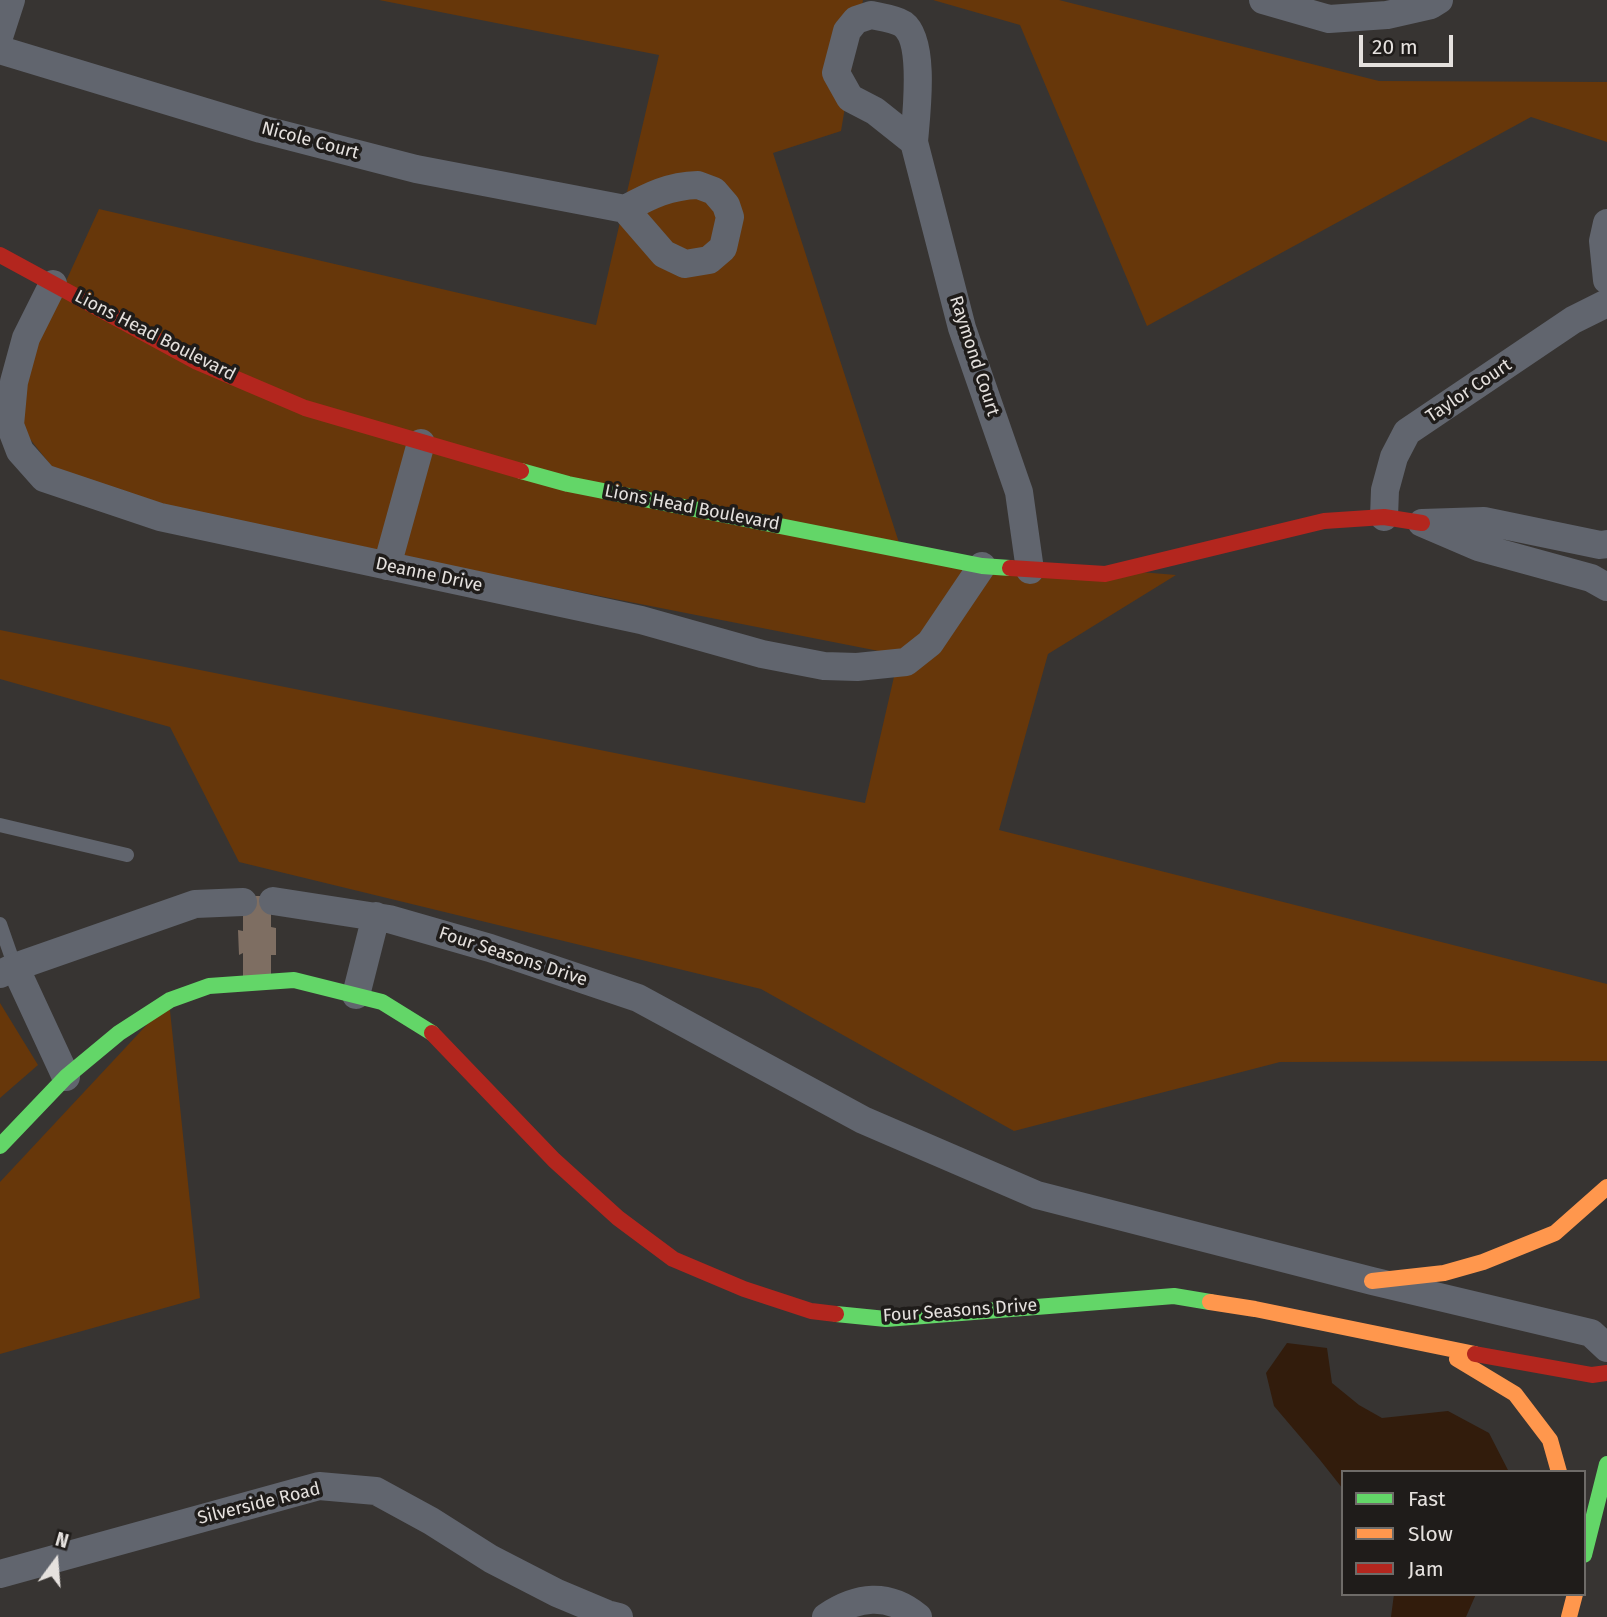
<!DOCTYPE html>
<style>
body{margin:0}
#map{position:relative;width:1607px;height:1617px;overflow:hidden;background:#373432;font-family:"Fira Sans",sans-serif}
canvas{display:block}
.legend{position:absolute;left:1341px;top:1470px;width:245px;height:126px;box-sizing:border-box;background:#1f1c1a;border:2px solid #6e6b68;margin:0;padding:9px 12px;list-style:none;font-size:21px;color:#e5e1de}
.legend li{display:flex;align-items:center;gap:14px;height:35px}
.legend b{width:35px;border:2px solid #6e6b68}
.north{position:absolute;left:21px;top:1526px;width:70px;height:70px;-webkit-text-stroke:5px #1f1c1a;paint-order:stroke;rotate:16deg;font-size:19px;font-weight:700;line-height:28px;text-align:center;color:#e5e1de}
.north::after{content:'';display:block;margin:auto;width:24px;height:32px;background:#e5e1de;clip-path:polygon(50% 0,100% 100%,50% 72%,0 100%)}
.scale{position:absolute;left:1359px;top:35px;width:94px;height:32px;box-sizing:border-box;border:4px solid #e5e1de;border-top:0;padding-left:9px;font-size:21px;line-height:24px;white-space:nowrap;color:#e5e1de;-webkit-text-stroke:5px #1f1c1a;paint-order:stroke}
</style>
<div id="map">
<canvas width="1607" height="1617"></canvas>
<ul class="legend">
<li><b style="height:9px;background:#63d668"></b>Fast</li>
<li><b style="height:9px;background:#ff974d"></b>Slow</li>
<li><b style="height:9px;background:#b3261e"></b>Jam</li>
</ul>
<div class="north">N</div>
<div class="scale">20 m</div>
</div>
<script>
const ctx = document.querySelector('canvas').getContext('2d');
ctx.lineJoin = 'round';
function fill(path, color) { ctx.fillStyle = color; ctx.fill(path, 'evenodd'); }
function strokePath(path, color, width, dash) { ctx.strokeStyle = color; ctx.lineWidth = width; ctx.lineCap = dash ? 'butt' : 'round'; ctx.setLineDash(dash || []); ctx.stroke(path); }
function write(font, color, halo, rows, align = 'center') {
  ctx.font = font + ' "Fira Sans",sans-serif'; ctx.lineWidth = 7; ctx.setLineDash([]); ctx.textBaseline = 'middle'; ctx.strokeStyle = halo; ctx.fillStyle = color; for (const [text, x, y, turn = 0] of rows) {
    ctx.save(); ctx.translate(x, y); ctx.rotate((+turn || 0) * Math.PI / 180); ctx.textAlign = isNaN(turn) ? turn : align; if (halo) ctx.strokeText(text, 0, 0); ctx.fillText(text, 0, 0); ctx.restore();
  }
}
const green = new Path2D(`
 M 379,0 L 863,0 L 841,131 L 773,153 L 902,552 L 1176,575 L 1048,654 L 999,830 L 1607,984 L 1607,1061 L 1280,1062 L 1014,1131 L 761,989 L 239,862 L 170,727 L 0,679 L 0,630 L 865,803 L 899,655 L 72,492 L 7,410 L 99,209 L 596,325 L 659,55 Z
 M 933,0 L 1059,0 L 1379,81 L 1607,82 L 1607,142 L 1531,117 L 1147,326 L 1020,25 Z
 M 169,1001 L 200,1298 L 0,1354 L 0,1182 Z
 M 0,1003 L 38,1065 L 0,1098 Z`);
const water = new Path2D(`
 M 1287,1343 L 1327,1348 L 1332,1383 L 1359,1405 L 1382,1418 L 1448,1411 L 1489,1433 L 1509,1472 L 1343,1472 L 1343,1489 L 1320,1460 L 1274,1406 L 1266,1373 Z
 M 1394,1594 L 1476,1594 L 1466,1617 L 1391,1617 Z`);
const building = new Path2D(`
 M 243,896 L 271,896 L 271,927 L 276,928 L 276,955 L 271,955 L 271,981 L 243,981 L 243,953 L 239,955 L 238,930 L 243,931 Z`);
const lane = new Path2D(`
 M 0,825 L 127,855
 M 0,924 L 15,967`);
const street = new Path2D(`
 M 1263,0 L 1329,19 L 1387,15 L 1431,5 L 1439,0
 M 871,15 C 880,17 895,19 903,24 C 926,41 916,116 914,142 L 875,111 L 850,98 L 836,73 L 847,31 L 856,20 Z
 M 0,34 L 11,0
 M 0,50 L 261,129 L 416,169 L 625,209
 M 914,142 L 962,328 L 1019,492 L 1030,570
 M 698,185 L 714,191 L 726,205 L 730,217 L 723,248 L 709,260 L 685,264 L 664,254 L 625,209 C 651,195 669,186 698,185 Z
 M 1607,223 L 1603,241 L 1607,280
 M 53,284 L 26,338 L 14,382 L 10,425 L 20,451 L 44,478 L 160,517 L 641,620 L 762,654 L 824,666 L 857,667 L 906,662 L 930,643 L 982,566
 M 1384,517 L 1385,490 L 1394,457 L 1407,432 L 1573,320 L 1607,303
 M 1607,544 L 1600,545 L 1484,521 L 1422,523 L 1478,547 L 1591,578 L 1607,587
 M 387,566 L 421,443
 M 273,901 L 389,919 L 490,948 L 638,998 L 863,1120 L 1037,1195 L 1372,1281 L 1591,1333 L 1607,1348
 M 15,967 L 66,1077
 M 0,974 L 15,967 L 195,904 L 243,902
 M 356,995 L 376,916
 M 0,1574 L 319,1486 L 376,1491 L 431,1521 L 491,1559 L 557,1593 L 607,1614 L 619,1617
 M 826,1617 C 857,1596 888,1592 918,1617`);
const fast = new Path2D(`
 M 521,471 L 568,484 L 982,566 L 1010,568
 M 0,1146 L 66,1077 L 119,1033 L 170,1000 L 209,986 L 294,980 L 382,1002 L 432,1033
 M 836,1314 L 886,1319 L 1174,1296 L 1210,1302
 M 1584,1555 L 1607,1464`);
const slow = new Path2D(`
 M 1372,1281 L 1444,1273 L 1483,1262 L 1555,1233 L 1607,1187
 M 1210,1302 L 1255,1309 L 1475,1354
 M 1457,1359 L 1515,1394 L 1550,1440 L 1559,1472
 M 1569,1617 L 1575,1594`);
const jam = new Path2D(`
 M 0,255 L 197,362 L 305,408 L 521,471
 M 1010,568 L 1105,574 L 1324,521 L 1384,517 L 1422,523
 M 432,1033 L 554,1160 L 618,1218 L 673,1259 L 744,1289 L 811,1311 L 836,1314
 M 1475,1354 L 1592,1375 L 1607,1373`);
const streetNames = [
 ["Nicole Court",310,141,15],
 ["Lions Head Boulevard",155,336,27],
 ["Raymond Court",974,356,72],
 ["Taylor Court",1469,391,-34],
 ["Lions Head Boulevard",692,508,11],
 ["Deanne Drive",429,575,12],
 ["Four Seasons Drive",513,957,18],
 ["Four Seasons Drive",960,1311,-4],
 ["Silverside Road",259,1504,-14]
];
fill(green, '#67370a');
fill(water, '#321c0c');
fill(building, '#7e6e62');
strokePath(lane, '#61656e', 14);
strokePath(street, '#61656e', 28);
strokePath(fast, '#63d668', 16);
strokePath(slow, '#ff974d', 16);
strokePath(jam, '#b3261e', 16);
write('18px', '#e5e1de', '#1f1c1a', streetNames);
</script>
